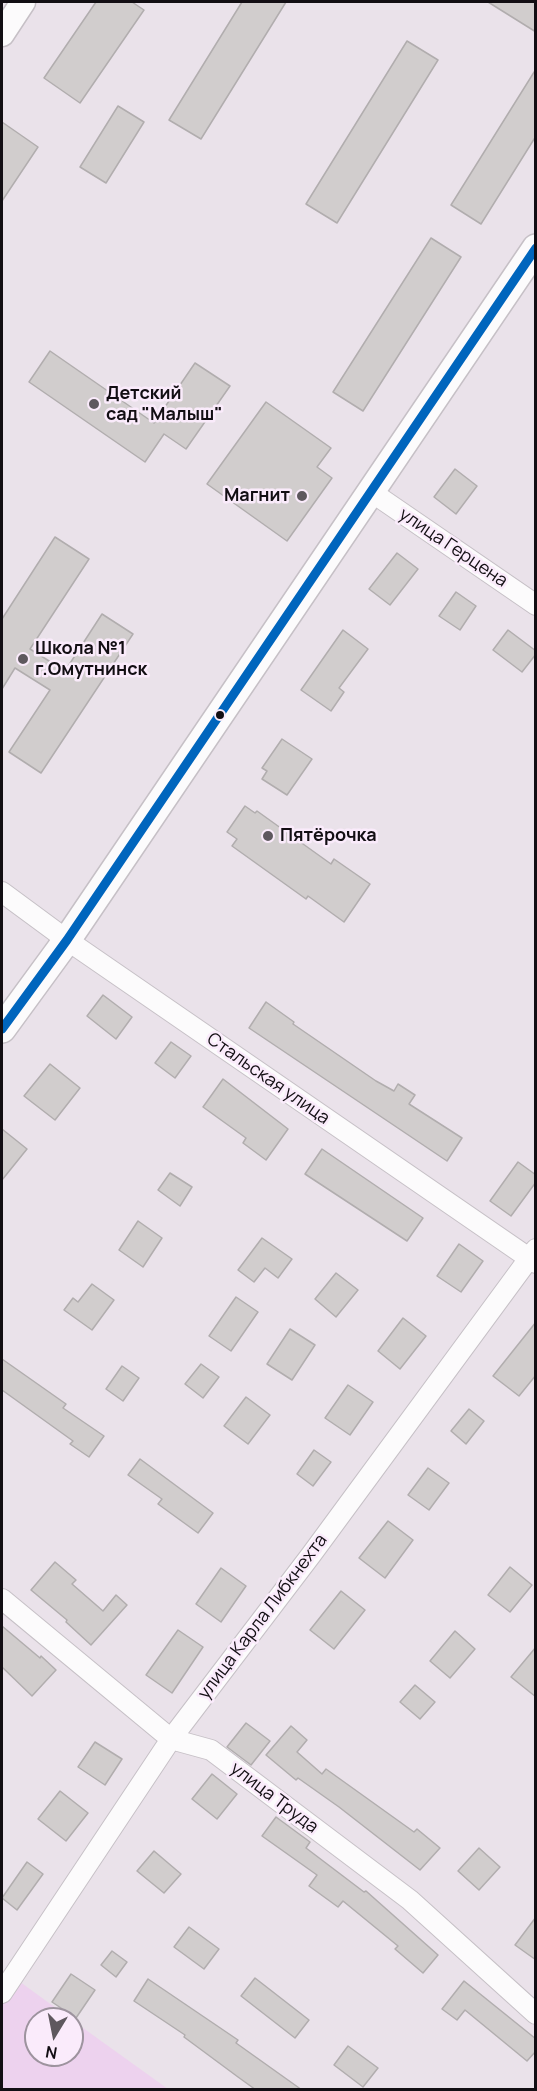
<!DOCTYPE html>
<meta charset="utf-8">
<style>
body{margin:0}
#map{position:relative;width:537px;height:2091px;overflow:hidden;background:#eae2ea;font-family:Manrope,sans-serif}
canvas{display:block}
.frame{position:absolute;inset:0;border:3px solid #120e13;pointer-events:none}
.north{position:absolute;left:24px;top:2007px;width:60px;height:60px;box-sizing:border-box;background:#faebfb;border:2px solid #9d939e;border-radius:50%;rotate:190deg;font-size:16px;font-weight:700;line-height:24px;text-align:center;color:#120e13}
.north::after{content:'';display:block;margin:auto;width:21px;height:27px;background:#5e585e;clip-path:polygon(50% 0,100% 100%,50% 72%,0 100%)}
</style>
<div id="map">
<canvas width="537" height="2091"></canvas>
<div class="frame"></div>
<div class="north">N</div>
</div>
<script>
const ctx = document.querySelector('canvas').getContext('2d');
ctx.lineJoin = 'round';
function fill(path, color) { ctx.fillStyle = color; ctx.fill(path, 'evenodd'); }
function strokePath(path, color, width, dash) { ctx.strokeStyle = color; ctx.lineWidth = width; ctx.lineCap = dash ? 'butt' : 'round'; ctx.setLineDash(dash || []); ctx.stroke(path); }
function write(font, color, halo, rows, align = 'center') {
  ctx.font = font + ' Manrope,sans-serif'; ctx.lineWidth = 5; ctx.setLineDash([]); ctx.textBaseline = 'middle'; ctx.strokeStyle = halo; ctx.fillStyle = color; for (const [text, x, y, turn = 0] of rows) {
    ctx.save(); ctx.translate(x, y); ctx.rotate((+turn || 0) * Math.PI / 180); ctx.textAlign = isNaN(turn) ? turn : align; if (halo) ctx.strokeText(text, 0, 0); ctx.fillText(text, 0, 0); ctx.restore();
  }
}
const green = new Path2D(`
 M 16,1979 L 71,2019 L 36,2019 L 36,2055 L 72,2055 L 72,2020 L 168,2089 L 2,2090 L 2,2000 Z`);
const building = new Path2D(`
 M 96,2 L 132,2 L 144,10 L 80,103 L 44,78 Z
 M 242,2 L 286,2 L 201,139 L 169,120 Z
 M 488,2 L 536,2 L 536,32 Z
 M 407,41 L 438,60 L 337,223 L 306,204 Z
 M 536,69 L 536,136 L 481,224 L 451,205 Z
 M 118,106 L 144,122 L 106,183 L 80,167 Z
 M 2,122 L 38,147 L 2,201 Z
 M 431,238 L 461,257 L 363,411 L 333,392 Z
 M 50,351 L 154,423 L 195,363 L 230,386 L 186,449 L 164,434 L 145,462 L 29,382 Z
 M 266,402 L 331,448 L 317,467 L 332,478 L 287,541 L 207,484 Z
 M 455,469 L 477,486 L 456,514 L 434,497 Z
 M 55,537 L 89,559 L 30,649 L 65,671 L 102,614 L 133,634 L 41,773 L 9,752 L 50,690 L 15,668 L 2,689 L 2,619 Z
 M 397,553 L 418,569 L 390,605 L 369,589 Z
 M 456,592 L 476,606 L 460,630 L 439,616 Z
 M 343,630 L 368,649 L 339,688 L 344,692 L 331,711 L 301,690 Z
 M 508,630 L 536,651 L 536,654 L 522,672 L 493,650 Z
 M 282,739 L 312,759 L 287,795 L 262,779 L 267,771 L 262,768 Z
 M 245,806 L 255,813 L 257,811 L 331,864 L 334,859 L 370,884 L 344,922 L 308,896 L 306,899 L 232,846 L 237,839 L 227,832 Z
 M 103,995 L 132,1017 L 116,1039 L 87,1016 Z
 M 266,1002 L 294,1022 L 293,1024 L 376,1081 L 394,1091 L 398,1084 L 415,1095 L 409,1104 L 462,1138 L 447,1161 L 249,1028 Z
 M 171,1042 L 191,1056 L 175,1078 L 155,1063 Z
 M 50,1064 L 80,1088 L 55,1120 L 24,1096 Z
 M 223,1079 L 288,1129 L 266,1160 L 243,1143 L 246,1138 L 203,1107 Z
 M 2,1129 L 27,1149 L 2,1180 Z
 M 322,1149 L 423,1218 L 407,1241 L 305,1174 Z
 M 518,1162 L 536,1175 L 536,1182 L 511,1216 L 490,1201 Z
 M 170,1173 L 192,1187 L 180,1206 L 158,1190 Z
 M 138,1221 L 162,1238 L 143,1267 L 119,1250 Z
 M 262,1238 L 292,1259 L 278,1278 L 265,1268 L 254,1282 L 238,1270 Z
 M 459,1244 L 483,1261 L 461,1292 L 437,1276 Z
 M 336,1273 L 358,1290 L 336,1317 L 315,1299 Z
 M 92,1284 L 114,1300 L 92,1330 L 64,1310 L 73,1298 L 78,1302 Z
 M 236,1297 L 258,1312 L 231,1351 L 209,1336 Z
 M 403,1318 L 426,1336 L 400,1369 L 378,1351 Z
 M 536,1322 L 536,1375 L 519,1396 L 493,1376 Z
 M 290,1329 L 315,1345 L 292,1380 L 267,1364 Z
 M 2,1359 L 66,1404 L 63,1408 L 104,1436 L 89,1457 L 70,1444 L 73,1441 L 2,1390 Z
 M 201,1364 L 219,1377 L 203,1398 L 185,1384 Z
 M 122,1366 L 139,1378 L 123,1401 L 106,1389 Z
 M 348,1385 L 373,1402 L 350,1435 L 325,1418 Z
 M 246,1397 L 270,1415 L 248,1444 L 224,1426 Z
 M 469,1409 L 484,1421 L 466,1444 L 451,1431 Z
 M 314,1450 L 331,1462 L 313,1486 L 297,1474 Z
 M 140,1459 L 213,1513 L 198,1533 L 158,1504 L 162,1499 L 128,1475 Z
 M 428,1468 L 449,1483 L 429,1510 L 408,1495 Z
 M 388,1521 L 413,1540 L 385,1578 L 359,1558 Z
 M 55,1562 L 76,1580 L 72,1584 L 103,1611 L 116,1595 L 127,1605 L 91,1645 L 66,1622 L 67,1620 L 31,1590 Z
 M 510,1567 L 532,1585 L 510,1612 L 488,1595 Z
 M 221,1568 L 246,1586 L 221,1622 L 196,1604 Z
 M 341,1591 L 365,1610 L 334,1649 L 310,1630 Z
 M 2,1626 L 40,1658 L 41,1656 L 56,1670 L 32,1696 L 2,1667 Z
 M 178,1630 L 203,1647 L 172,1693 L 146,1675 Z
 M 455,1631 L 475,1649 L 450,1678 L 430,1661 Z
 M 536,1647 L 536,1697 L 511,1677 Z
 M 415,1685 L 435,1702 L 420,1719 L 400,1702 Z
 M 246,1723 L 270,1741 L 251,1765 L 227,1747 Z
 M 291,1726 L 307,1740 L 297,1752 L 322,1774 L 326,1769 L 414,1832 L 417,1829 L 440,1848 L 420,1870 L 339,1807 L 298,1778 L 296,1780 L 266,1755 Z
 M 95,1742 L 122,1759 L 105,1785 L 78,1767 Z
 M 212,1774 L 237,1794 L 217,1819 L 192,1799 Z
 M 60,1791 L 88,1813 L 66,1841 L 38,1819 Z
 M 276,1817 L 310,1842 L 306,1848 L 364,1892 L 366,1891 L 438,1955 L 423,1973 L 395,1949 L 398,1946 L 343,1901 L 338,1907 L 309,1886 L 317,1875 L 262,1836 Z
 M 479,1848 L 500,1867 L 479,1890 L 458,1871 Z
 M 154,1851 L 181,1874 L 164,1893 L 137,1871 Z
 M 27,1862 L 43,1874 L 17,1910 L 2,1898 Z
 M 536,1917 L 536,1960 L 515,1945 Z
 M 189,1927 L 219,1949 L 204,1969 L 174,1947 Z
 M 112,1951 L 127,1962 L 116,1977 L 101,1965 Z
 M 71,1974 L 95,1990 L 76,2018 L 52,2002 Z
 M 255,1978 L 309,2020 L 295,2038 L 241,1996 Z
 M 148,1979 L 238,2040 L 236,2043 L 302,2090 L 256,2090 L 238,2077 L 184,2037 L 185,2035 L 134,2001 Z
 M 464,1981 L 536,2039 L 536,2051 L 527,2061 L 465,2010 L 457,2020 L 442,2009 Z
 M 348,2046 L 378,2068 L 363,2087 L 334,2065 Z`);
const minor = new Path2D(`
 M 370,491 L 536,605
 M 2,892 L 67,940 L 536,1263
 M 2,1599 L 171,1739 L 211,1750 L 410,1900 L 536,2014
 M 2,1993 L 171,1739 L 311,1555 L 536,1249`);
const tertiary = new Path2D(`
 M 2,34 L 23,2`);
const secondary = new Path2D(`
 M 2,1029 L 67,940 L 536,248`);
const bus1 = new Path2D(`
 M 2,1029 L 67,940 L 536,248`);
const markers = [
 [94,404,6,"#5e585e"],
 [302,496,6,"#5e585e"],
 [23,659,6,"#5e585e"],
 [220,715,5,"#120e13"],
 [268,836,6,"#5e585e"]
];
const poiNames = [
 ["Детский",106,394],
 ["сад \"Малыш\"",106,415],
 ["Магнит",290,496,"right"],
 ["Школа №1",35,649],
 ["г.Омутнинск",35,670],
 ["Пятёрочка",280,836]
];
const streetNames = [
 ["улица Герцена",453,548,34],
 ["Стальская улица",268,1079,35],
 ["улица Карла Либкнехта",263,1617,-53],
 ["улица Труда",274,1798,37]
];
fill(green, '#edd2ee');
fill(building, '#d1cdcd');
strokePath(building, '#b1adae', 1.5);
strokePath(minor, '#c6c0c6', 22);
strokePath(tertiary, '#c6c0c6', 27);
strokePath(secondary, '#c6c0c6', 30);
strokePath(minor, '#fcfbfc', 20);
strokePath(tertiary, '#fcfbfc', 24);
strokePath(secondary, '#fcfbfc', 27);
strokePath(bus1, '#0065bd', 9);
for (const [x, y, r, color] of markers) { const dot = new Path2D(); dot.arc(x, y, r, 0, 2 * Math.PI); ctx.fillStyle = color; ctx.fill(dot); strokePath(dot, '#faebfb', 2); }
write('bold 18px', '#120e13', '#faebfb', poiNames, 'left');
write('18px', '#120e13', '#faebfb', streetNames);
</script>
